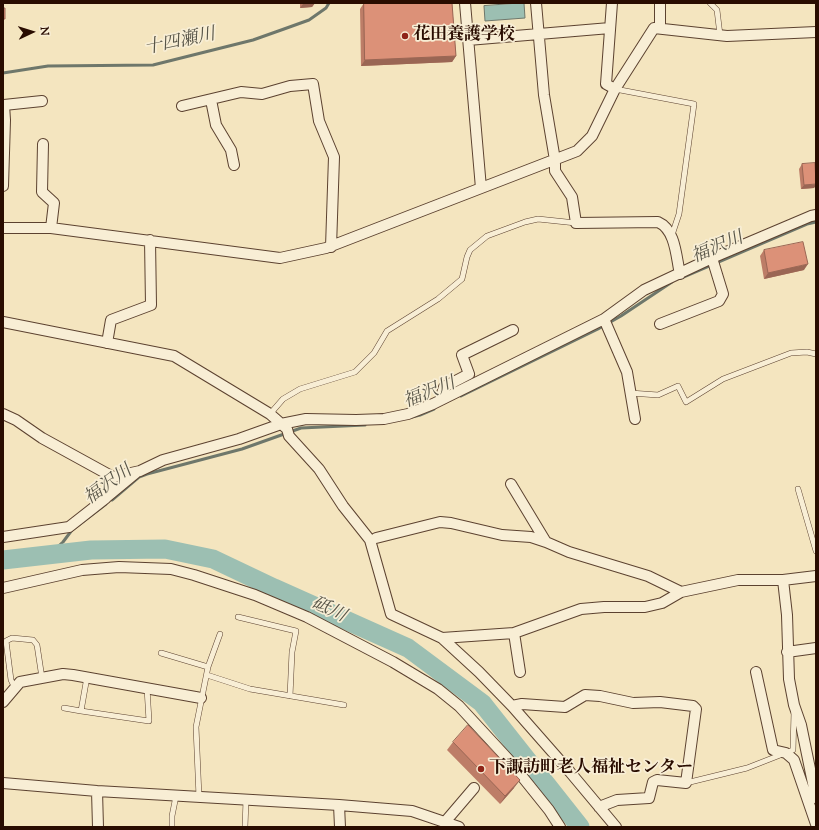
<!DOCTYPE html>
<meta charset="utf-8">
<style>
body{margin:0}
#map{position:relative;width:819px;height:830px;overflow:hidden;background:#f4e5bf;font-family:"Sorts Mill Goudy",serif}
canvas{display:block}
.frame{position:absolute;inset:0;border:4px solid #290c00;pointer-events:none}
.north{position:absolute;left:12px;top:12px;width:40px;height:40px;-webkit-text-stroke:3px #f8eed5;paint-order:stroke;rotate:86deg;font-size:11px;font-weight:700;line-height:16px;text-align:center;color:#290c00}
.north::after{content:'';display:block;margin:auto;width:14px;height:18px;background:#290c00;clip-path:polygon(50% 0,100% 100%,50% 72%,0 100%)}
</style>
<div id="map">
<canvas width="819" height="830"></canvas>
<div class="frame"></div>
<div class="north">N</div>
</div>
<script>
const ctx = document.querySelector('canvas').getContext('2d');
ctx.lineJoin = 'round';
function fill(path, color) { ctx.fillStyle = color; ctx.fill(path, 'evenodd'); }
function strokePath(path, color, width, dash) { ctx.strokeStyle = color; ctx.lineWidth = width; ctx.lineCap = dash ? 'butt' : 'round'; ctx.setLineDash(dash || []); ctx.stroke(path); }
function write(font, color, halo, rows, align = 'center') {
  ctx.font = font + ' "Sorts Mill Goudy","Noto Serif JP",serif'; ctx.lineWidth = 3.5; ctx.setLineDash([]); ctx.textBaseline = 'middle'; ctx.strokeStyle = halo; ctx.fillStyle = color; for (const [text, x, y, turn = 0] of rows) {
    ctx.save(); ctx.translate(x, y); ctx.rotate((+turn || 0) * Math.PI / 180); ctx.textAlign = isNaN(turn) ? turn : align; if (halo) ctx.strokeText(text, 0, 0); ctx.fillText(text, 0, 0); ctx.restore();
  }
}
const water = new Path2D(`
 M 524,3 L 525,18 L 485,21 L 484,6 Z`);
const stream = new Path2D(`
 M 3,73 L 48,66 L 153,65 L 253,40 L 284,29 L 309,20 L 326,8 L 329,3
 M 681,278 L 807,224 L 816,222
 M 461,396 L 598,329 L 621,316 L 672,282
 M 412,417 L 420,415 L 434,409
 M 112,500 L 139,477 L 147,474 L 242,449 L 301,428 L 365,425
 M 50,554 L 63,542 L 72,530 L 106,504`);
const river = new Path2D(`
 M 3,560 L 91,550 L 165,549 L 213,559 L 274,588 L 408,648 L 482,703 L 580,827`);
const service = new Path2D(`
 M 710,3 L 717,10 L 720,35
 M 615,89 L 694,104 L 679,214 L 672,235
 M 630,393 L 658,395 L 678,386 L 686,402 L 723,379 L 791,353 L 807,352 L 816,354
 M 270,414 L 283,399 L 300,389 L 355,372 L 374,353 L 387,331 L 438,299 L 462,279 L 467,257 L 470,250 L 487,236 L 525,222 L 538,219 L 576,223
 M 798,489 L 816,551
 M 238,617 L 296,631 L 292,652 L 290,696
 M 161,653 L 208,667
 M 207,675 L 250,689 L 344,705
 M 87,677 L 81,711 L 149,721 L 147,688
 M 15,688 L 11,680 L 6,641 L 12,638 L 33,640 L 37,645 L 42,678
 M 64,708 L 81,711
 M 686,783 L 747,768 L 793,750 L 794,712
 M 199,797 L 196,727 L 208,667 L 220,634
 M 172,827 L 172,816 L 176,796
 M 245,827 L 246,800`);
const minor = new Path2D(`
 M 465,3 L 481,188
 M 536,3 L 544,95 L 555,160 L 555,171 L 572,197 L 576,223 L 658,222 C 676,230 676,257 680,274
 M 612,3 L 606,84 L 615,89
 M 660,3 L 660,28
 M 468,40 L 610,28
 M 211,100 L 216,125 L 231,150 L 234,165
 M 182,106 L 241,92 L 262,94 L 290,86 L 313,84 L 319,121 L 334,157 L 331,247
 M 5,120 L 4,105 L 42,101
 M 3,121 L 5,120 L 3,186
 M 43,144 L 42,192 L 54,203 L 51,228
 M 3,228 L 51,228 L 280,258 L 326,248 L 577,151 L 592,136 L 615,89 L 654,28 L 727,36 L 816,32
 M 604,319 L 627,372 L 635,419
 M 3,322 L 174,356 L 270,414 L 287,429 L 289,436 L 319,469 L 343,506 L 370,540 L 391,614 L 442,638 L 479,672 L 512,706 L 570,772 L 616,827
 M 660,324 L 719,301 L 723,294 L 712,258
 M 107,343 L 111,320 L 151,305 L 150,240
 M 440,400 L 444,387 L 469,374 L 462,355 L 513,330
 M 3,414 L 16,420 L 42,438 L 113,477
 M 511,484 L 546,542
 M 107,497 L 136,473
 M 3,537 L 69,527 L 106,498 L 113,477 L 140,471 L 163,460 L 239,439 L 281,424 L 306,419 L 356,420 L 384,419 L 408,414 L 433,404 L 604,319 L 644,290 L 712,258 L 811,216 L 816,215
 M 376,538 L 440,522 L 451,523 L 502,535 L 531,537 L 546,542 L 569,552 L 648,576 L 681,592
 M 783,580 L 787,615 L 789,679 L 794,705 L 801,725 L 816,798
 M 3,588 L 82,570 L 119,567 L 171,569 L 194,575 L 255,595 L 307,617 L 393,662 L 438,689 L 459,706 L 508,759 L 549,810 L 560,827
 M 514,633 L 520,672
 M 442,638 L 514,633 L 581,609 L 604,607 L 645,607 L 662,603 L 681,592 L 738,580 L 783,580 L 816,576
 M 787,652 L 816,648
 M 756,672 L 773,750 L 786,753 L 794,760 L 816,824
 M 3,702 L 20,682 L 63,674 L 73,675 L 201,698
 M 512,706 L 522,704 L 565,707 L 585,695 L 600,696 L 633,703 L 660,702 L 693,706 L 696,709 L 686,783 L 657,780 L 653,782 L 649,798 L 617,800 L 599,807
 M 3,783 L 97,791 L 339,805 L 412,811 L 459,827
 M 97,791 L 98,827
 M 339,805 L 340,827
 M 445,822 L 474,788`);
const wall = new Path2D(`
 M 300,3 L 315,3 L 312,7 L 300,8 Z
 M 364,3 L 452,3 L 456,56 L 452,62 L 361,66 L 360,9 Z
 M 802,164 L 814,188 L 801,189 L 799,169 Z
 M 764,250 L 804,270 L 764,279 L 760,256 Z
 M 453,742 L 514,788 L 500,804 L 447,750 Z`);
const shadedWall = new Path2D(`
 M 310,3 L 315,3 L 312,7 L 300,8 L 303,4 Z
 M 456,56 L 452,62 L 361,66 L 365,60 Z
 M 816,184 L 816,186 L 814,188 L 801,189 L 804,185 Z
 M 808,264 L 804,270 L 764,279 L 768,273 Z
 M 520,780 L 514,788 L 500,804 L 505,796 Z`);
const building = new Path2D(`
 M 364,3 L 452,3 L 456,56 L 365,60 Z
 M 3,8 L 5,8 L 5,19 L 3,19 Z
 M 815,163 L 816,184 L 804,185 L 802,164 Z
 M 803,242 L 808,264 L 768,273 L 764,250 Z
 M 468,725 L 520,780 L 505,796 L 453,742 Z`);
const markers = [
 [405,36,4,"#8f2418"],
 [481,769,4,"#8f2418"]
];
const poiNames = [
 ["花田養護学校",413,36],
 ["下諏訪町老人福祉センター",489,769]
];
const waterNames = [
 ["十四瀬川",180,43,-12],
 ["福沢川",718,249,-23],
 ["福沢川",430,394,-22],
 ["福沢川",109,486,-36],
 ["砥川",328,611,25]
];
fill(water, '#9cbfb2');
strokePath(water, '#6e776b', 1);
strokePath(stream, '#6e776b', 3);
strokePath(river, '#9cbfb2', 19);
strokePath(service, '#5c4230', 6);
strokePath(minor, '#5c4230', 12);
strokePath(service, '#f8eed5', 5);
strokePath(minor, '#f8eed5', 10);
fill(wall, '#bd7d67');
fill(shadedWall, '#9a6654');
fill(building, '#dc9178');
strokePath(building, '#9a6654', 1);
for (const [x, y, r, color] of markers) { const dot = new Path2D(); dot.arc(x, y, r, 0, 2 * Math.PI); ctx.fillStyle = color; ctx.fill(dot); strokePath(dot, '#f8eed5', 1.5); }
write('bold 17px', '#290c00', '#f8eed5', poiNames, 'left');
write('italic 18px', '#575447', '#f8eed5', waterNames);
</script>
